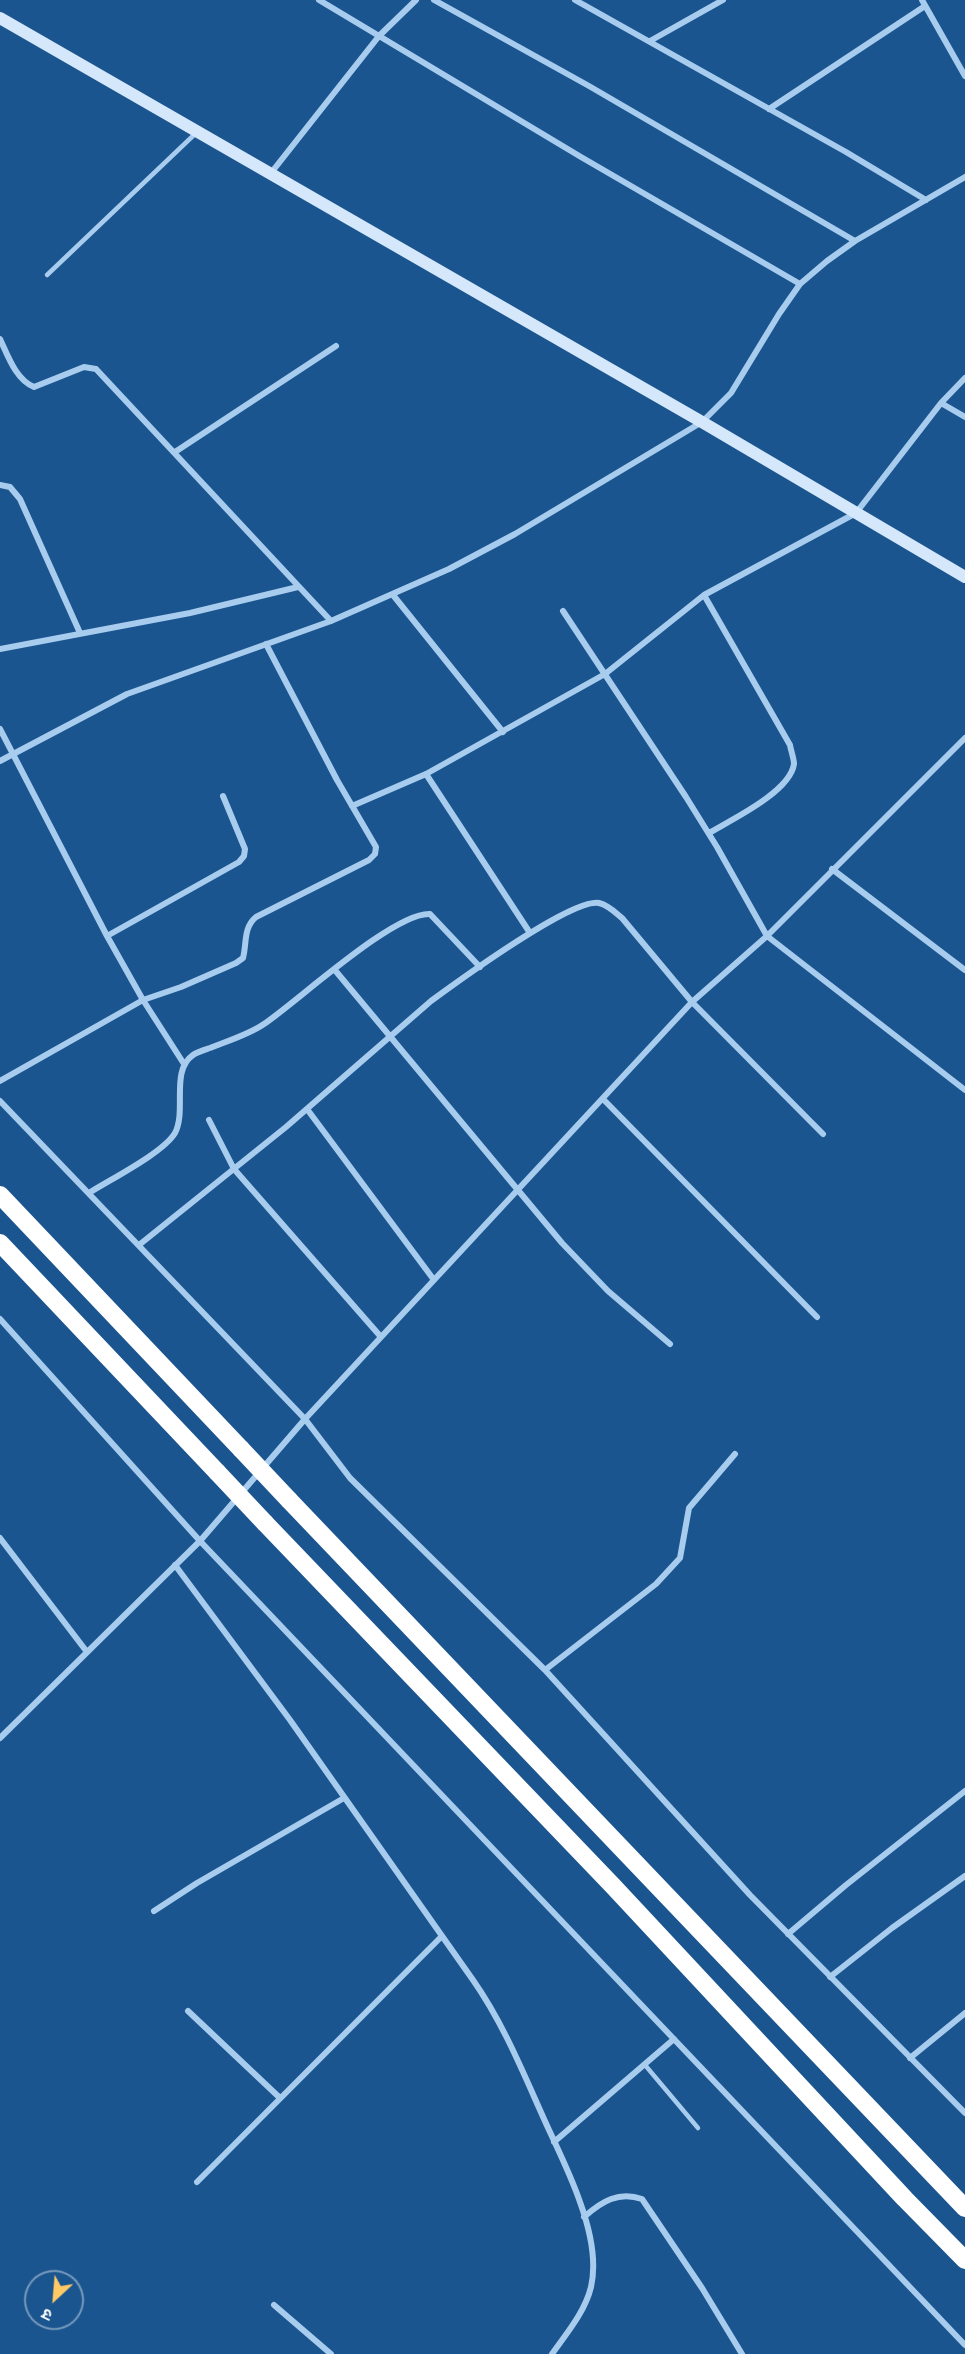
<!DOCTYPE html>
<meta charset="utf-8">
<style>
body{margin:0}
#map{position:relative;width:965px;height:2354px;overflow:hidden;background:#1b558f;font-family:"Space Grotesk","Noto Sans Devanagari",sans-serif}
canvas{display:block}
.north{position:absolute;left:24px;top:2270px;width:60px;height:60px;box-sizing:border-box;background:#1b558f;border:2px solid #7699bc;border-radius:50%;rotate:206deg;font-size:16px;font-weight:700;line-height:24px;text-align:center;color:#fff}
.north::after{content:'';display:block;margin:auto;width:21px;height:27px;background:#ffc965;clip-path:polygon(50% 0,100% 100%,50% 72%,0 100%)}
</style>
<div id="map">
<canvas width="965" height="2354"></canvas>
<div class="north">उ</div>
</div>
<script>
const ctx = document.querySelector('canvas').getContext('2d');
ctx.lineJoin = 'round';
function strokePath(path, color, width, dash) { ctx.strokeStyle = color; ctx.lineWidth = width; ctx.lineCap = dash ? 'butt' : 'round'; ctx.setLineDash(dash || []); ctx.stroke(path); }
const lane = new Path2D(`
 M 47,275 L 196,133
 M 645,2065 L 698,2128`);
const street = new Path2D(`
 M 319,0 L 581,157 L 800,284
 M 434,0 L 589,86 L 855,241
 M 575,0 L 846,152 L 926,200
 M 922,0 L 965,76
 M 650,41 L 723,0
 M 769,109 L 925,6
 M 271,173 L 379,36 L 416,0
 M 0,339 C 8,356 16,380 34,387 L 84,367 L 96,369 L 331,621
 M 941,403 L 965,417
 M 175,452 L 336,346
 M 0,485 L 10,487 L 20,499 L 80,633
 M 393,595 L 503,732
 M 704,595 L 790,745 C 791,751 794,759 794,764 C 790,792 731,820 709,833
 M 563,611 L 686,797 L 717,847 L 767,936 L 965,1090
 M 0,649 L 190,613 L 298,587
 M 0,729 L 107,936 L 143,1000 L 184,1064
 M 0,761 L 127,694 L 331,621 L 449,569 L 515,534 L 702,422 L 731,393 L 779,314 L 800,284 L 827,261 L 855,241 L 965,177
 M 426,774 L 530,933
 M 352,806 L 426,774 L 605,674 L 704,595 L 856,513 L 941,403 L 965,378
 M 832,869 L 965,970
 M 107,936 L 239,862 L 244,856 L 245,849 L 223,796
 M 334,969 L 562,1243 L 608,1291 L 670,1344
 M 0,1081 L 143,1000 L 181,987 L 236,963 L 243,958 C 247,943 243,928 256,917 L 369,860 L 375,854 L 376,847 L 337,780 L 266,644
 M 603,1099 L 817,1317
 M 0,1101 L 305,1419 L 350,1478 L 545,1670 L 750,1895 L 965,2113
 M 307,1109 L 434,1280
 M 209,1120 L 234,1169 L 381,1337
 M 89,1193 C 111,1179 163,1153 175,1133 C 187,1110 170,1071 193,1055 C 197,1052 204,1050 210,1048 C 227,1041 248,1035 264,1024 C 298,1001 394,912 430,914 L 480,967
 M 139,1245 L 286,1127 L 431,1001 C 457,982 572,898 599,903 C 608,905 615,912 622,918 L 692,1002 L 823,1134
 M 0,1319 L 200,1541 L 965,2345
 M 0,1538 L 87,1652
 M 175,1565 L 290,1720 L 473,1980 C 501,2020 520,2065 540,2110 C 553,2140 569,2170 580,2202 C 589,2227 597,2261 591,2287 C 585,2312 566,2334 552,2354
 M 545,1670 L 656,1584 L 680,1558 L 689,1508 L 735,1454
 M 0,1738 L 200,1541 L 305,1419 L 692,1002 L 767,936 L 965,738
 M 154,1911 L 197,1883 L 344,1798
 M 788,1934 L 846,1885 L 965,1791
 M 830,1977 L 892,1928 L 965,1876
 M 188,2011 L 280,2098
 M 910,2058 L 965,2013
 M 554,2142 L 674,2039
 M 197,2182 L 442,1936
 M 584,2217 C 602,2201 619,2191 642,2199 L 702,2288 L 742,2354
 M 274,2305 L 331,2354`);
const secondary = new Path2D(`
 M 0,18 L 702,422 L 965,577`);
const highway = new Path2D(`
 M 0,1195 L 241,1449
 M 0,1243 L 217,1472
 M 289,1500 L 965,2208
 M 265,1523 L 613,1886 L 905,2199 L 965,2260`);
const highwayBridge = new Path2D(`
 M 241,1449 L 289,1500
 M 217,1472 L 265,1523`);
strokePath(lane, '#a8ccee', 4.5);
strokePath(street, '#a8ccee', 6);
strokePath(secondary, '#d5e7fa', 12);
strokePath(highway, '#fff', 18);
strokePath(highwayBridge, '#fff', 18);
</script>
